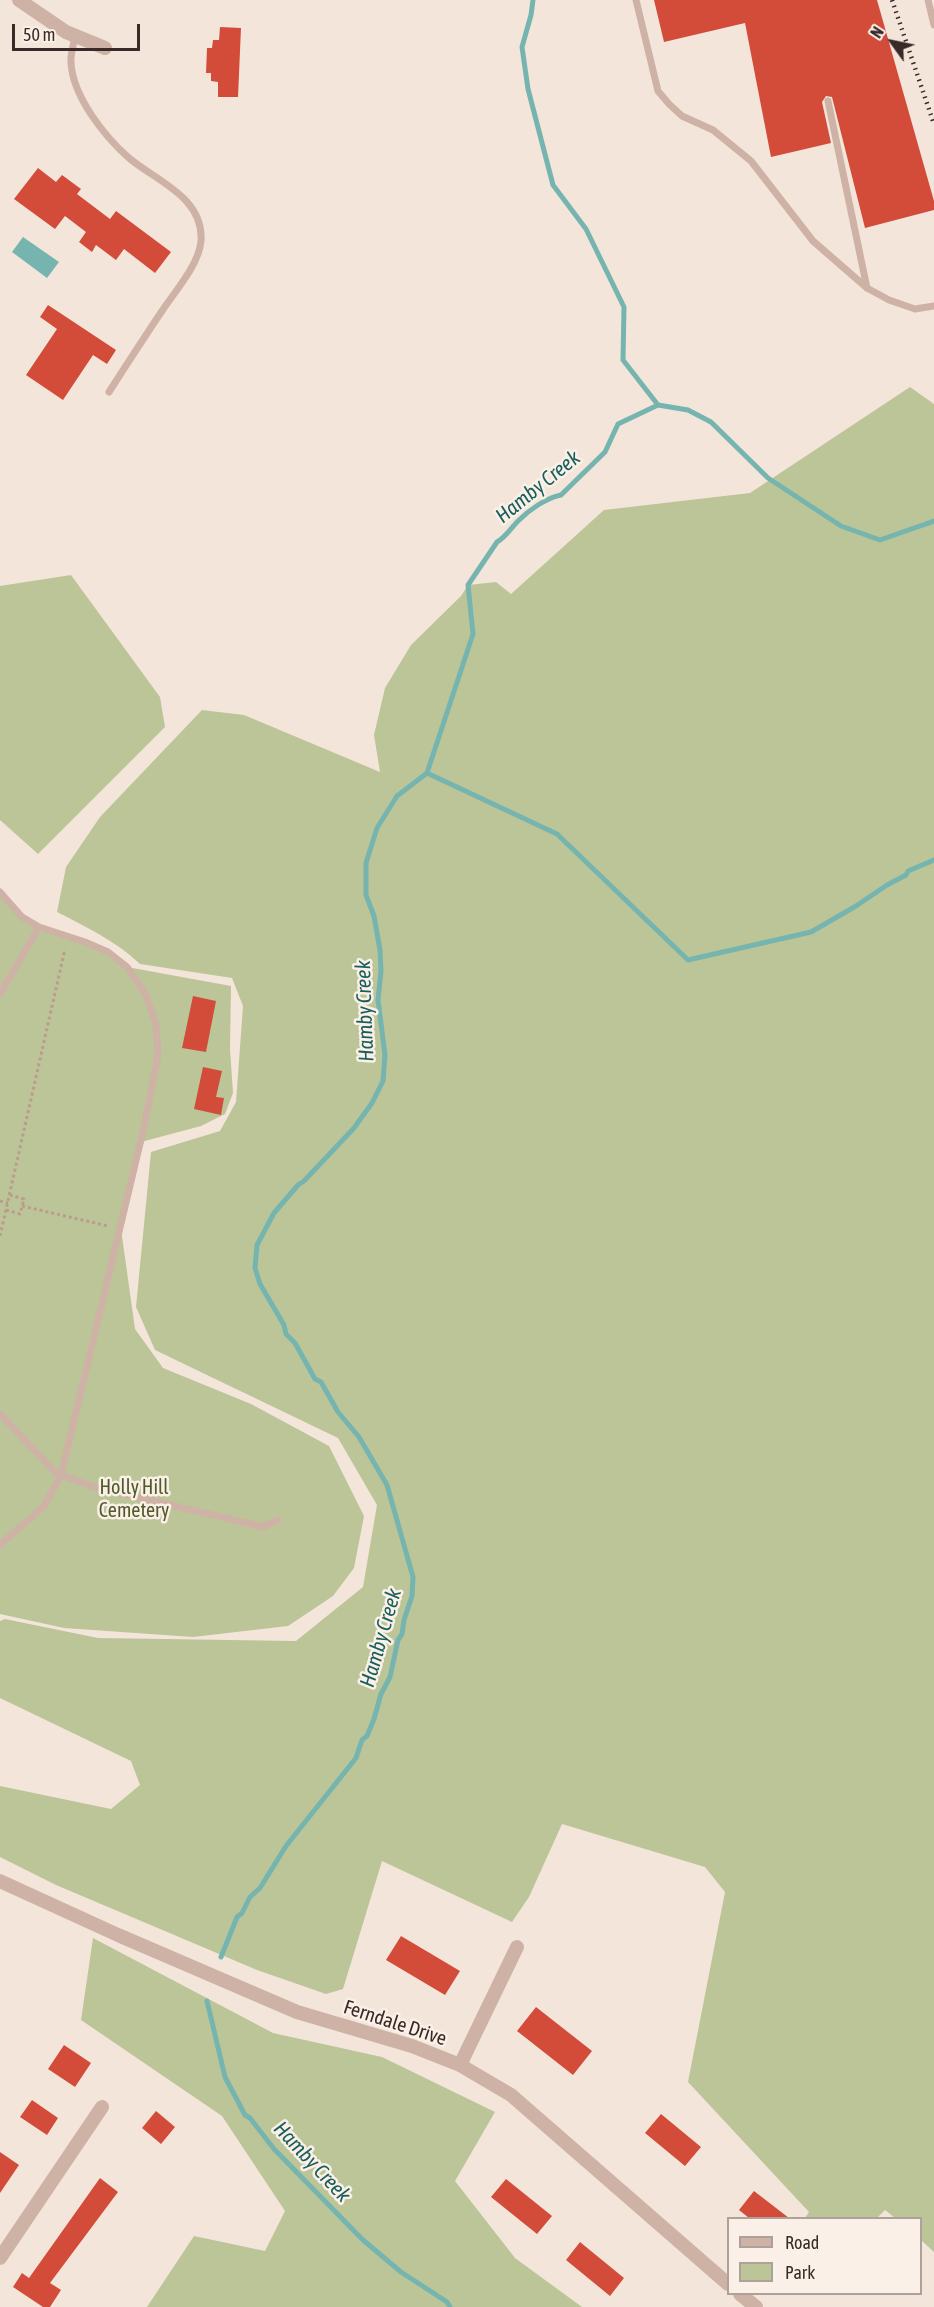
<!DOCTYPE html>
<style>
body{margin:0}
#map{position:relative;width:934px;height:2307px;overflow:hidden;background:#f4e5da;font-family:"Asap Condensed",sans-serif}
canvas{display:block}
.legend{position:absolute;left:727px;top:2217px;width:195px;height:78px;box-sizing:border-box;background:#fbf0e7;border:2px solid #ada19a;margin:0;padding:8px 10px;list-style:none;font-size:18px;color:#392a27}
.legend li{display:flex;align-items:center;gap:12px;height:30px}
.legend b{width:30px;border:2px solid #ada19a}
.north{position:absolute;left:862px;top:12px;width:60px;height:60px;-webkit-text-stroke:4px #fbf0e7;paint-order:stroke;rotate:303deg;font-size:16px;font-weight:700;line-height:24px;text-align:center;color:#392a27}
.north::after{content:'';display:block;margin:auto;width:21px;height:27px;background:#392a27;clip-path:polygon(50% 0,100% 100%,50% 72%,0 100%)}
.scale{position:absolute;left:12px;top:24px;width:128px;height:27px;box-sizing:border-box;border:3px solid #392a27;border-top:0;padding-left:8px;font-size:18px;line-height:21px;white-space:nowrap;color:#392a27;-webkit-text-stroke:4px #fbf0e7;paint-order:stroke}
</style>
<div id="map">
<canvas width="934" height="2307"></canvas>
<ul class="legend">
<li><b style="height:8px;background:#ceb2a5"></b>Road</li>
<li><b style="height:16px;background:#bcc598"></b>Park</li>
</ul>
<div class="north">N</div>
<div class="scale">50 m</div>
</div>
<script>
const ctx = document.querySelector('canvas').getContext('2d');
ctx.lineJoin = 'round';
function fill(path, color) { ctx.fillStyle = color; ctx.fill(path, 'evenodd'); }
function strokePath(path, color, width, dash) { ctx.strokeStyle = color; ctx.lineWidth = width; ctx.lineCap = dash ? 'butt' : 'round'; ctx.setLineDash(dash || []); ctx.stroke(path); }
function write(font, color, halo, rows, align = 'center') {
  ctx.font = font + ' "Asap Condensed",sans-serif'; ctx.lineWidth = 5; ctx.setLineDash([]); ctx.textBaseline = 'middle'; ctx.strokeStyle = halo; ctx.fillStyle = color; for (const [text, x, y, turn = 0] of rows) {
    ctx.save(); ctx.translate(x, y); ctx.rotate((+turn || 0) * Math.PI / 180); ctx.textAlign = isNaN(turn) ? turn : align; if (halo) ctx.strokeText(text, 0, 0); ctx.fillText(text, 0, 0); ctx.restore();
  }
}
const green = new Path2D(`
 M 910,387 L 934,404 L 934,2252 L 921,2240 L 920,2218 L 895,2218 L 885,2210 L 877,2218 L 805,2218 L 809,2212 L 688,2082 L 725,1892 L 705,1867 L 562,1824 L 529,1897 L 512,1922 L 382,1861 L 343,1989 L 326,1994 L 257,1970 L 56,1885 L 0,1857 L 0,1786 L 111,1809 L 140,1785 L 131,1761 L 0,1698 L 0,1621 L 5,1619 L 98,1638 L 296,1641 L 363,1587 L 377,1505 L 338,1438 L 155,1350 L 136,1307 L 151,1152 L 220,1131 L 236,1102 L 243,1006 L 232,978 L 140,964 C 116,941 86,927 57,912 L 66,867 L 100,817 L 202,710 L 244,715 L 380,772 L 374,735 L 385,688 L 411,645 L 461,596 L 468,585 L 496,582 L 511,594 L 604,510 L 750,493 Z
 M 71,575 L 160,697 L 165,727 L 38,854 L 0,820 L 0,586 Z
 M 0,892 L 22,917 L 61,933 L 79,937 L 127,967 L 231,986 L 230,1049 L 233,1093 L 225,1114 L 201,1126 L 141,1142 L 121,1229 L 135,1329 L 163,1368 L 251,1404 L 329,1446 L 364,1516 L 354,1568 L 333,1596 L 288,1626 L 193,1637 L 64,1628 L 0,1614 Z
 M 93,1938 L 273,2033 L 382,2057 L 495,2112 L 455,2181 L 515,2258 L 582,2307 L 147,2307 L 194,2236 L 265,2251 L 285,2211 L 222,2116 L 81,2020 Z`);
const water = new Path2D(`
 M 23,237 L 59,262 L 47,278 L 12,252 Z`);
const stream = new Path2D(`
 M 533,0 L 531,15 L 522,47 L 528,89 L 553,185 L 586,229 L 624,307 L 623,360 L 658,405
 M 427,773 L 557,834 L 688,960 L 811,932 L 856,906 L 887,885 L 906,875 L 908,871 L 934,860
 M 221,1957 L 237,1917 L 242,1913 L 250,1897 L 260,1888 L 286,1846 L 356,1758 L 362,1740 L 367,1736 L 374,1719 L 381,1694 L 390,1677 L 398,1640 L 402,1634 L 404,1620 L 412,1596 L 413,1577 L 387,1485 L 359,1437 L 338,1412 L 321,1382 L 315,1379 L 295,1343 L 286,1334 L 284,1325 L 260,1284 L 255,1268 L 257,1245 L 274,1213 L 298,1185 L 304,1181 L 354,1128 L 372,1103 L 383,1081 L 385,1055 L 378,1000 L 381,971 L 380,950 L 374,916 L 366,895 L 366,863 L 377,828 L 397,796 L 427,773 L 473,634 L 468,585 L 497,542 C 506,537 511,528 518,521 C 529,510 546,498 561,495 L 605,452 L 618,424 L 658,405 L 688,410 L 711,422 L 768,478 L 841,526 L 880,540 L 934,521
 M 207,2001 L 225,2077 L 245,2115 L 250,2118 L 274,2149 L 363,2240 L 401,2272 L 447,2302 L 450,2307`);
const building = new Path2D(`
 M 654,0 L 877,0 L 934,201 L 934,210 L 865,228 L 832,97 L 826,96 L 822,102 L 831,143 L 771,157 L 745,23 L 664,42 Z
 M 220,27 L 241,28 L 238,97 L 218,97 L 218,82 L 211,81 L 211,73 L 206,73 L 207,48 L 212,48 L 213,40 L 219,40 Z
 M 38,168 L 56,182 L 62,175 L 81,189 L 77,194 L 110,219 L 116,211 L 171,252 L 155,273 L 124,249 L 116,260 L 96,245 L 92,252 L 79,242 L 86,232 L 65,216 L 55,229 L 14,199 Z
 M 48,305 L 116,350 L 107,364 L 93,355 L 63,400 L 26,375 L 57,329 L 40,317 Z
 M 193,996 L 216,1001 L 206,1052 L 182,1048 Z
 M 203,1067 L 222,1071 L 216,1097 L 224,1098 L 221,1115 L 194,1109 Z
 M 401,1936 L 460,1971 L 445,1995 L 386,1960 Z
 M 536,2007 L 592,2051 L 573,2075 L 517,2031 Z
 M 64,2045 L 91,2063 L 75,2087 L 48,2069 Z
 M 32,2100 L 58,2118 L 47,2135 L 20,2117 Z
 M 156,2111 L 175,2127 L 161,2144 L 142,2128 Z
 M 661,2114 L 701,2147 L 685,2166 L 645,2133 Z
 M 0,2152 L 19,2165 L 0,2193 Z
 M 100,2178 L 118,2192 L 50,2283 L 61,2290 L 50,2307 L 43,2307 L 13,2287 L 22,2273 L 29,2278 Z
 M 506,2179 L 552,2216 L 537,2234 L 491,2197 Z
 M 754,2191 L 789,2218 L 749,2218 L 739,2210 Z
 M 580,2242 L 624,2278 L 610,2296 L 566,2260 Z`);
const path = new Path2D(`
 M 0,1201 L 8,1203
 M 22,1206 L 108,1226
 M 6,1210 L 20,1214 L 24,1199 L 10,1195
 M 0,1236 L 65,949`);
const service = new Path2D(`
 M 636,0 L 658,91 L 669,104 L 682,116 L 713,130 L 751,161 L 813,241 L 867,288 L 889,300 L 915,309 L 934,306
 M 928,0 L 934,25
 M 75,36 C 74,44 70,54 71,63 C 73,97 105,137 129,158 C 156,181 204,197 201,241 C 199,264 177,289 164,308 C 145,336 127,364 109,392
 M 828,101 L 867,288
 M 0,892 L 22,917 L 39,927 L 85,942 L 108,952 L 127,967 L 146,995 L 156,1025 L 158,1055 L 144,1127 L 61,1475 L 44,1506 L 0,1545
 M 0,994 L 39,927
 M 0,1414 L 56,1473 L 61,1475 L 91,1486 L 263,1527 L 278,1520`);
const minor = new Path2D(`
 M 19,0 L 66,32 L 105,48
 M 0,1881 L 118,1935 L 297,2012 L 412,2046 L 460,2065 L 511,2095 L 728,2284
 M 460,2065 L 517,1947
 M 0,2258 L 102,2107
 M 740,2294 L 756,2307`);
const rail = new Path2D(`
 M 892,0 L 934,124`);
const parkNames = [
 ["Holly Hill",134,1488],
 ["Cemetery",134,1511]
];
const streetNames = [
 ["Ferndale Drive",395,2023,18]
];
const waterNames = [
 ["Hamby Creek",538,487,-39],
 ["Hamby Creek",365,1011,-92],
 ["Hamby Creek",381,1638,-74],
 ["Hamby Creek",312,2162,47]
];
fill(green, '#bcc598');
fill(water, '#76b5af');
strokePath(stream, '#76b5af', 5);
fill(building, '#d34c3a');
strokePath(path, '#ba9c8f', 3, [3, 3]);
strokePath(service, '#ceb2a5', 7);
strokePath(minor, '#ceb2a5', 14);
strokePath(rail, '#392a27', 4.5, [1.5, 4.5]);
write('20px', '#4e5a28', '#fbf0e7', parkNames);
write('20px', '#392a27', '#fbf0e7', streetNames);
write('italic 21px', '#185f5b', '#fbf0e7', waterNames);
</script>
